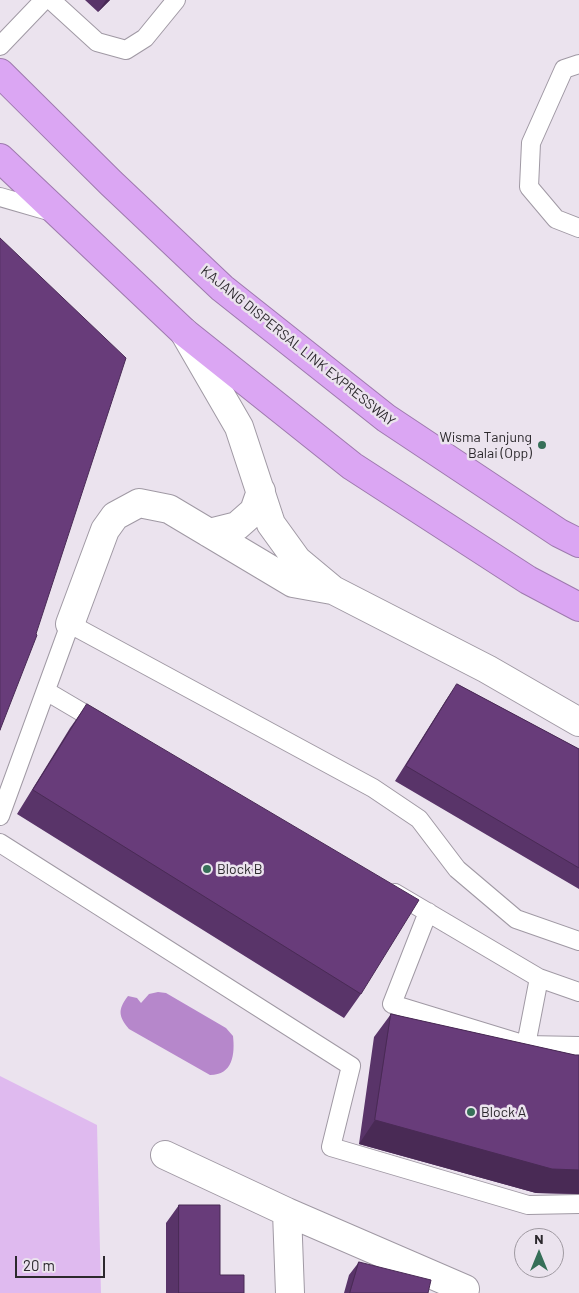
<!DOCTYPE html>
<style>
body{margin:0}
#map{position:relative;width:579px;height:1293px;overflow:hidden;background:#ebe3ee;font-family:Barlow,sans-serif}
canvas{display:block}
.north{position:absolute;left:514px;top:1228px;width:50px;height:50px;box-sizing:border-box;background:#ebe3ee;border:1px solid #9f99a1;border-radius:50%;rotate:0deg;font-size:14px;font-weight:700;line-height:20px;text-align:center;color:#2c292d}
.north::after{content:'';display:block;margin:auto;width:18px;height:22px;background:#366f58;clip-path:polygon(50% 0,100% 100%,50% 72%,0 100%)}
.scale{position:absolute;left:15px;top:1256px;width:90px;height:22px;box-sizing:border-box;border:2px solid #2c292d;border-top:0;padding-left:6px;font-size:15px;line-height:18px;white-space:nowrap;color:#2c292d;-webkit-text-stroke:4px #ebe3ee;paint-order:stroke}
</style>
<div id="map">
<canvas width="579" height="1293"></canvas>
<div class="north">N</div>
<div class="scale">20 m</div>
</div>
<script>
const ctx = document.querySelector('canvas').getContext('2d');
ctx.lineJoin = 'round';
function fill(path, color) { ctx.fillStyle = color; ctx.fill(path, 'evenodd'); }
function strokePath(path, color, width, dash) { ctx.strokeStyle = color; ctx.lineWidth = width; ctx.lineCap = dash ? 'butt' : 'round'; ctx.setLineDash(dash || []); ctx.stroke(path); }
function write(font, color, halo, rows, align = 'center') {
  ctx.font = font + ' Barlow,sans-serif'; ctx.lineWidth = 5; ctx.setLineDash([]); ctx.textBaseline = 'middle'; ctx.strokeStyle = halo; ctx.fillStyle = color; for (const [text, x, y, turn = 0] of rows) {
    ctx.save(); ctx.translate(x, y); ctx.rotate((+turn || 0) * Math.PI / 180); ctx.textAlign = isNaN(turn) ? turn : align; if (halo) ctx.strokeText(text, 0, 0); ctx.fillText(text, 0, 0); ctx.restore();
  }
}
const green = new Path2D(`
 M 0,1076 L 97,1125 L 101,1293 L 0,1293 Z`);
const water = new Path2D(`
 M 158,992 L 166,993 L 226,1028 L 233,1036 C 235,1054 233,1075 210,1075 L 129,1029 C 119,1017 117,1010 128,996 L 137,998 L 141,1003 L 149,994 Z`);
const service = new Path2D(`
 M 51,0 L 97,42 L 126,50 L 145,38 L 176,0
 M 0,46 L 44,0
 M 579,64 L 564,69 L 531,143 L 529,187 L 556,219 L 579,228
 M 0,197 L 52,212
 M 46,691 L 102,724
 M 0,816 L 70,624 L 373,788 L 419,819 L 457,869 L 516,919 L 579,941
 M 0,843 L 351,1066 L 331,1147 L 528,1205 L 579,1204
 M 395,893 L 539,978 L 579,992
 M 428,912 L 392,1004 L 526,1045 L 579,1046
 M 526,1045 L 539,978`);
const minor = new Path2D(`
 M 184,332 L 239,427 L 271,524 L 297,560 L 333,590 L 487,669 L 579,722
 M 209,533 L 237,526 L 254,511 L 261,491
 M 70,624 L 105,530 L 115,516 L 139,503 L 169,509 L 293,583 L 332,590
 M 165,1155 L 287,1212 L 465,1289
 M 287,1212 L 290,1293`);
const motorway = new Path2D(`
 M 0,73 L 111,183 L 222,288 L 386,418 L 559,533 L 579,543
 M 0,158 L 184,332 L 352,466 L 528,580 L 579,607`);
const wall = new Path2D(`
 M 85,0 L 110,0 L 98,12 Z
 M 457,684 L 579,749 L 579,889 L 395,781 L 446,700 Z
 M 87,704 L 361,994 L 344,1018 L 17,814 L 70,728 Z
 M 391,1014 L 575,1055 L 579,1055 L 579,1194 L 536,1193 L 359,1144 L 374,1037 Z
 M 179,1205 L 220,1275 L 244,1293 L 166,1293 L 166,1223 Z
 M 359,1262 L 428,1293 L 344,1293 L 349,1275 Z`);
const shadedWall = new Path2D(`
 M 106,0 L 110,0 L 98,12 Z
 M 375,1120 L 579,1170 L 579,1194 L 536,1193 L 359,1144 Z`);
const building = new Path2D(`
 M 0,238 L 126,358 L 36,634 L 37,635 L 0,730 Z
 M 457,684 L 579,749 L 579,868 L 406,766 Z
 M 87,704 L 419,900 L 361,994 L 33,790 Z
 M 391,1014 L 575,1055 L 579,1055 L 579,1170 L 552,1169 L 375,1120 Z
 M 179,1205 L 220,1205 L 220,1275 L 244,1275 L 244,1293 L 179,1293 Z
 M 359,1262 L 431,1280 L 428,1293 L 350,1293 Z`);
const markers = [
 [542,445,5,"#366f58"],
 [207,869,5,"#366f58"],
 [471,1112,5,"#366f58"]
];
const streetNames = [
 ["KAJANG DISPERSAL LINK EXPRESSWAY",298,346,39]
];
const poiNames = [
 ["Wisma Tanjung",532,437,"right"],
 ["Balai (Opp)",532,453,"right"],
 ["Block B",217,869],
 ["Block A",481,1112]
];
fill(green, '#dfbaef');
fill(water, '#b687cb');
strokePath(service, '#a099a4', 20);
strokePath(minor, '#a099a4', 30);
strokePath(motorway, '#9e7aae', 30);
strokePath(service, '#fff', 18);
strokePath(minor, '#fff', 28);
strokePath(motorway, '#dba6f3', 28);
fill(wall, '#593469');
fill(shadedWall, '#492a55');
fill(building, '#683c7a');
strokePath(building, '#492a55', 1);
for (const [x, y, r, color] of markers) { const dot = new Path2D(); dot.arc(x, y, r, 0, 2 * Math.PI); ctx.fillStyle = color; ctx.fill(dot); strokePath(dot, '#ebe3ee', 2); }
write('14px', '#2c292d', '#ebe3ee', streetNames);
write('14px', '#2c292d', '#ebe3ee', poiNames, 'left');
</script>
